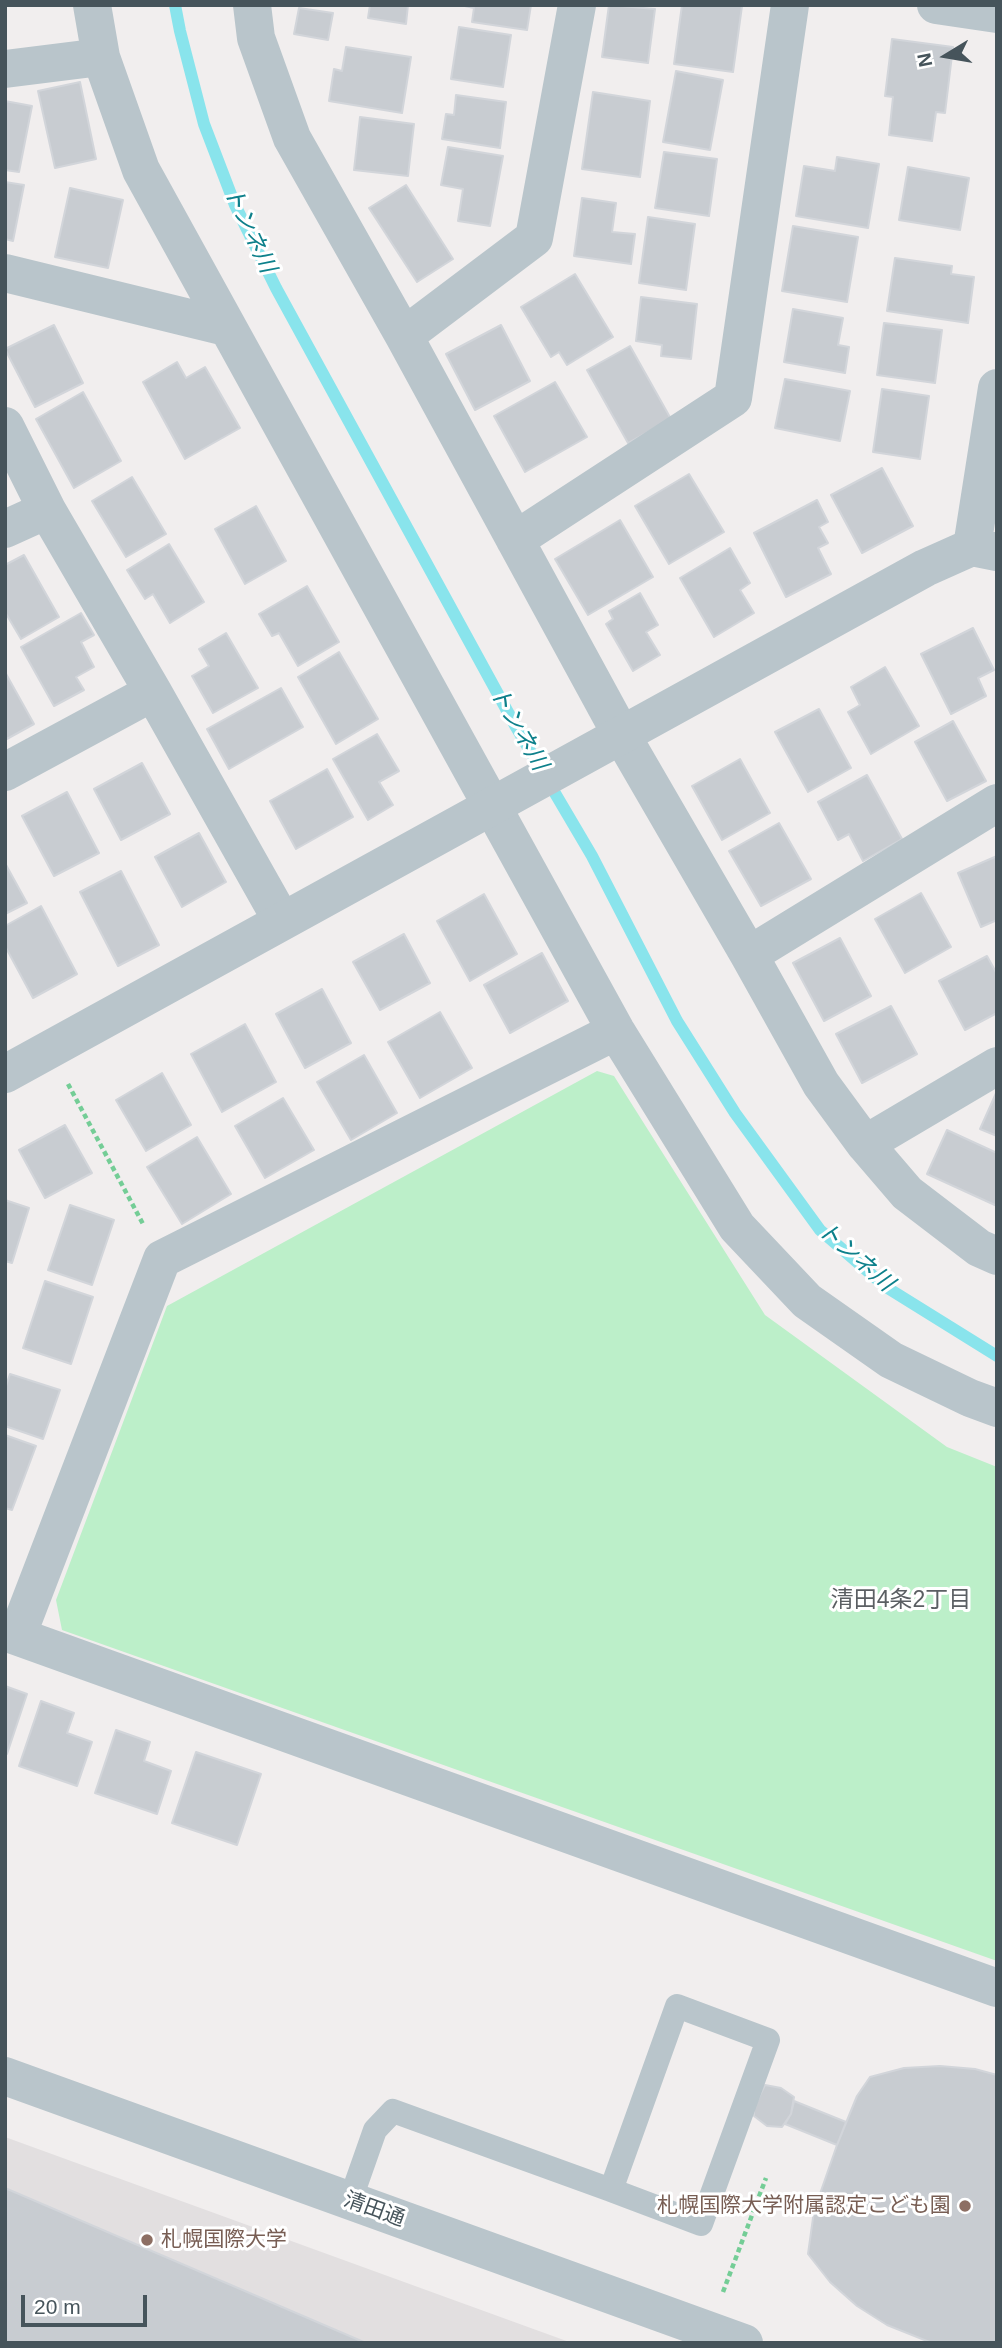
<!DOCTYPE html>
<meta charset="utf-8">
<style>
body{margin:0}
#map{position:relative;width:1002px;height:2348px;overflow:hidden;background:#f1eeee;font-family:Helvetica,sans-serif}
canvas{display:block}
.frame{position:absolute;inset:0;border:7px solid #46545b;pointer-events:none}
.north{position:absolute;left:911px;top:21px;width:70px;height:70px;-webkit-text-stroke:5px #fff;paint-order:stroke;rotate:259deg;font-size:19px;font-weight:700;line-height:28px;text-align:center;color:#46545b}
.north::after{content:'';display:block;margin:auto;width:24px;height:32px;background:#46545b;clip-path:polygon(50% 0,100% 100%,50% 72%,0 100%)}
.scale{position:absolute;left:21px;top:2295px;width:126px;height:32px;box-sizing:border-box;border:4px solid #46545b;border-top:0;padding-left:9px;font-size:21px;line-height:24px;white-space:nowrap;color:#46545b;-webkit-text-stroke:5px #fff;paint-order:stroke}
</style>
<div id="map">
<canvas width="1002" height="2348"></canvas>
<div class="frame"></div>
<div class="north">N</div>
<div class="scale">20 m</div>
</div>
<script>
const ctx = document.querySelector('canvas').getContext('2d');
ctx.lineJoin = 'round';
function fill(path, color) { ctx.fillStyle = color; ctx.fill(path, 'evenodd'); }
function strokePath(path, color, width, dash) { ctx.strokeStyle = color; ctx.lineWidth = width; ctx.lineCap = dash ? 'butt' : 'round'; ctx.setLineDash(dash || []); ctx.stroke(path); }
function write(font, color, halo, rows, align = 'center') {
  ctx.font = font + ' Helvetica,"Noto Sans JP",sans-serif'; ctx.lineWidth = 6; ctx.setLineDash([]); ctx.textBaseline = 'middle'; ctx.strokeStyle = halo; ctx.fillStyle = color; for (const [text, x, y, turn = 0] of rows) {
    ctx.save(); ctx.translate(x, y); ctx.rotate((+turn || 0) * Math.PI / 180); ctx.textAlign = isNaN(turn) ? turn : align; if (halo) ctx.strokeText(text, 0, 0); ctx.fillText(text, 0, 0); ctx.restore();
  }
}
const education = new Path2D(`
 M 5,2137 L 572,2343 L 5,2343 Z`);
const green = new Path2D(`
 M 597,1071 L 614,1076 L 765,1315 L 947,1447 L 997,1467 L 997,1961 L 62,1630 L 56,1600 L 167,1306 Z`);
const stream = new Path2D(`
 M 175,5 L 180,31 L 204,124 L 235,205 L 276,288 L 516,727 L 592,856 L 677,1021 L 735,1113 L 820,1230 L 886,1287 L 997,1356`);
const building = new Path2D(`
 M 370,5 L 408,5 L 406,24 L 368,18 Z
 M 460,5 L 531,5 L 527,30 L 472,22 L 474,8 Z
 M 609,5 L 655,9 L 648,63 L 602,57 Z
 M 682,5 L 742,6 L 733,72 L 674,64 Z
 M 299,8 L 333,13 L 328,40 L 294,34 Z
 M 459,27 L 511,35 L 503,87 L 451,79 Z
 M 892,39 L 953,47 L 945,113 L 936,112 L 932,141 L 889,135 L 893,97 L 885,96 Z
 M 346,47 L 411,57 L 402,113 L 329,101 L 334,69 L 342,71 Z
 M 676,71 L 723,80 L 710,150 L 663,142 Z
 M 80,82 L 96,159 L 55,168 L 38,91 Z
 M 593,92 L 650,101 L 640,177 L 582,169 Z
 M 456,95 L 506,102 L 500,148 L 442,139 L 446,114 L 454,115 Z
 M 5,101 L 32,106 L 19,172 L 5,170 Z
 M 360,117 L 414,124 L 408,176 L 354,170 Z
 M 448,147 L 503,156 L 490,226 L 458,221 L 463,189 L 441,185 Z
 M 664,152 L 717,159 L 709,216 L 655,208 Z
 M 837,157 L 879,164 L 868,228 L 796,216 L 804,166 L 835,171 Z
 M 908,167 L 969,178 L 960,230 L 899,220 Z
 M 5,182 L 24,185 L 13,241 L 5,239 Z
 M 406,185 L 453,259 L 417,282 L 369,208 Z
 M 70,188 L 123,200 L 108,268 L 55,257 Z
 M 582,198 L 616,203 L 612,232 L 635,234 L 631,264 L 574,256 Z
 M 648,217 L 695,224 L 686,290 L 639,283 Z
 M 793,226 L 858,237 L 847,302 L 782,291 Z
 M 895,258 L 952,266 L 951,274 L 974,277 L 968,323 L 887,311 Z
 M 575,274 L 613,337 L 567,365 L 559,352 L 551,357 L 521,307 Z
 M 641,297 L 697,304 L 691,359 L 661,356 L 662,345 L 636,341 Z
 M 793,309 L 843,318 L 838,345 L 849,347 L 845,373 L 784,362 Z
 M 884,323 L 942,330 L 935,383 L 877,375 Z
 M 54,325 L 83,383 L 35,407 L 5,349 Z
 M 501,325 L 530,381 L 475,410 L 446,354 Z
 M 630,346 L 671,419 L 628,443 L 587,370 Z
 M 177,362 L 186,378 L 205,367 L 240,428 L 185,459 L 143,382 Z
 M 785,379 L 850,391 L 840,441 L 775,428 Z
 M 555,382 L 587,437 L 525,472 L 494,416 Z
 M 882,389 L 929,396 L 920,459 L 873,452 Z
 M 83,392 L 121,461 L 74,488 L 36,419 Z
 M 882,468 L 913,526 L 862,553 L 831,495 Z
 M 689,474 L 724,532 L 669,564 L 635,506 Z
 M 132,477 L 166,534 L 126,557 L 92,501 Z
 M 817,500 L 828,522 L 819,527 L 828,543 L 818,548 L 831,574 L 786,597 L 754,533 Z
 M 256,506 L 286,561 L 245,584 L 215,529 Z
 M 620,520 L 653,577 L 588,615 L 555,559 Z
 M 169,544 L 204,602 L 170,623 L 153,594 L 145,599 L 127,570 Z
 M 730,548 L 750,583 L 740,590 L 754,613 L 714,637 L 680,578 Z
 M 24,555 L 59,617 L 21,639 L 5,612 L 5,565 Z
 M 307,586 L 339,642 L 298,666 L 279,633 L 272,636 L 259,614 Z
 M 640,593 L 658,625 L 646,632 L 660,655 L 633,671 L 606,624 L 613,619 L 609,611 Z
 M 81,613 L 94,635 L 81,642 L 94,667 L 76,677 L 84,690 L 54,706 L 21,647 Z
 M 973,628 L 994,670 L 978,678 L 986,696 L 951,714 L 921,654 Z
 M 226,633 L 258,688 L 213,713 L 192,676 L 209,666 L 199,649 Z
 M 339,652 L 378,719 L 336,744 L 298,677 Z
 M 885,667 L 919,726 L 871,754 L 848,712 L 860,705 L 851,687 Z
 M 5,672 L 34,724 L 5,740 Z
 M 281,688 L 303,727 L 229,769 L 207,729 Z
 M 819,709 L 851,768 L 808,792 L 775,732 Z
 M 953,721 L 986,781 L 947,801 L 915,742 Z
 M 377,734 L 399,771 L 379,782 L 393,805 L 368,820 L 333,759 Z
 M 740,759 L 770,813 L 722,840 L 692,786 Z
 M 142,763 L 170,814 L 121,840 L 94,789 Z
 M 327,769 L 353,817 L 296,849 L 270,801 Z
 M 867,775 L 902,839 L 863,861 L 849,834 L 838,840 L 818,802 Z
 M 67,792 L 99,853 L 54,876 L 22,816 Z
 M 779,823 L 811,879 L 761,906 L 729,851 Z
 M 199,833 L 226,882 L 182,907 L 155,857 Z
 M 997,856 L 997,920 L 981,927 L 958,873 Z
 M 5,863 L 27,903 L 5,914 Z
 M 121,871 L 159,945 L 118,966 L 80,892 Z
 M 921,893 L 951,947 L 905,973 L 875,919 Z
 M 484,894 L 517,954 L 470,981 L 437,921 Z
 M 41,906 L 77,974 L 33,998 L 5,946 L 5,926 Z
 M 404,934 L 430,983 L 380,1010 L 353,962 Z
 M 840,938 L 871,996 L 824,1021 L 793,963 Z
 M 542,953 L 568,1001 L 510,1033 L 484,985 Z
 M 987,956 L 997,974 L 997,1013 L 965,1030 L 939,981 Z
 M 322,989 L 351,1043 L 305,1068 L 276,1014 Z
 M 891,1006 L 917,1054 L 862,1083 L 836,1034 Z
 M 440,1012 L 472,1068 L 420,1098 L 388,1042 Z
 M 245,1024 L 276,1082 L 222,1112 L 191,1054 Z
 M 364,1055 L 397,1113 L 351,1140 L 317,1082 Z
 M 162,1073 L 191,1125 L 146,1151 L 116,1100 Z
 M 997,1091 L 997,1136 L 980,1129 Z
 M 283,1098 L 314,1150 L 265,1178 L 235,1126 Z
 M 65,1125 L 92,1173 L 45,1198 L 19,1150 Z
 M 947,1130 L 997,1153 L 997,1206 L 927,1174 Z
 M 197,1137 L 231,1194 L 182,1224 L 147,1167 Z
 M 5,1200 L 29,1208 L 12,1263 L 5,1261 Z
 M 70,1205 L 114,1220 L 92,1285 L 48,1270 Z
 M 45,1281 L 93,1297 L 71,1364 L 23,1348 Z
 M 10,1374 L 60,1390 L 43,1439 L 5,1426 L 5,1389 Z
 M 5,1435 L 36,1446 L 12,1510 L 5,1508 Z
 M 5,1686 L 27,1694 L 7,1754 L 5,1754 Z
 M 41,1701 L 74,1713 L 67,1733 L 92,1742 L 77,1786 L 19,1766 Z
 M 116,1730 L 150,1742 L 144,1761 L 171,1771 L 157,1814 L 95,1793 Z
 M 196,1752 L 261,1774 L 237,1845 L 172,1823 Z
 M 940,2066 L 975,2069 L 997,2075 L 997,2343 L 932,2343 L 887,2325 L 857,2306 L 830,2282 L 808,2254 L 814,2211 L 837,2145 L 857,2096 L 870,2077 L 904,2068 Z
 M 765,2085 L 781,2088 L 794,2097 L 791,2114 L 782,2127 L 767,2126 L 754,2116 L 754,2107 Z
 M 794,2101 L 846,2122 L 837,2145 L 785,2124 L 791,2114 Z
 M 5,2188 L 366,2343 L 5,2343 Z`);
const path = new Path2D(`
 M 68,1084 L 143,1224
 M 723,2292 L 766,2178`);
const service = new Path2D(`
 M 350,2201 L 375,2130 L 393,2111 L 611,2190 L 677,2006 L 768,2040 L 701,2224 L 611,2190`);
const minor = new Path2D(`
 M 92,5 L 101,57 L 141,170 L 616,1031 L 737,1227 L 807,1301 L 891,1360 L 970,1398 L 997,1408
 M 252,5 L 256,38 L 292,138 L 404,336 L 622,736 L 749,955 L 821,1084 L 865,1144 L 907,1193 L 979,1248 L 997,1256
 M 936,5 L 997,14
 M 5,69 L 101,57
 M 5,273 L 226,327
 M 404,336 L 534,238 L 577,5
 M 5,426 L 47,510 L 153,692 L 282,921
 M 5,529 L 47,510
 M 515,540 L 733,398 L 790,5
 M 5,772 L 153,692
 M 749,955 L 997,803
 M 865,1144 L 997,1066
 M 5,1632 L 997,1988
 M 17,1636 L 162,1259 L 616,1031`);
const tertiary = new Path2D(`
 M 972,547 L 997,388
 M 5,1074 L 925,568 L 972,547 L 997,552
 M 5,2076 L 744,2343`);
const markers = [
 [965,2206,7,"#8d6e63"],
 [147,2240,7,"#8d6e63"]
];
const educationNames = [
 ["札幌国際大学附属認定こども園",951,2206],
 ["札幌国際大学",161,2240,"left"]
];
const streetNames = [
 ["清田通",374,2210,20]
];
const waterNames = [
 ["トンネ川",249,230,65],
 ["トンネ川",518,729,60],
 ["トンネ川",855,1257,41]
];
const neighbourhoodNames = [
 ["清田4条2丁目",901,1601]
];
fill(education, '#e2dfe0');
fill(green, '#bcefc9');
strokePath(stream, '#89e4ec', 12);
fill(building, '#c8ccd1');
strokePath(building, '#d2d5da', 2);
strokePath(path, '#74cd96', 4.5, [5, 3.5]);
strokePath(service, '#b9c5cb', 24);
strokePath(minor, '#b9c5cb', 38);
strokePath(tertiary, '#b9c5cb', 38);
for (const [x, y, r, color] of markers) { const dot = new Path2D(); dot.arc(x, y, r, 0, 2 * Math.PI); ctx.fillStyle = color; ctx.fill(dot); strokePath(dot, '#fff', 2.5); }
write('21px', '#785e54', '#fff', educationNames, 'right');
write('21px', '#46545b', '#fff', streetNames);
write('italic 23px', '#0d808b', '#fff', waterNames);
write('23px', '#5b5f63', '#fff', neighbourhoodNames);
</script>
